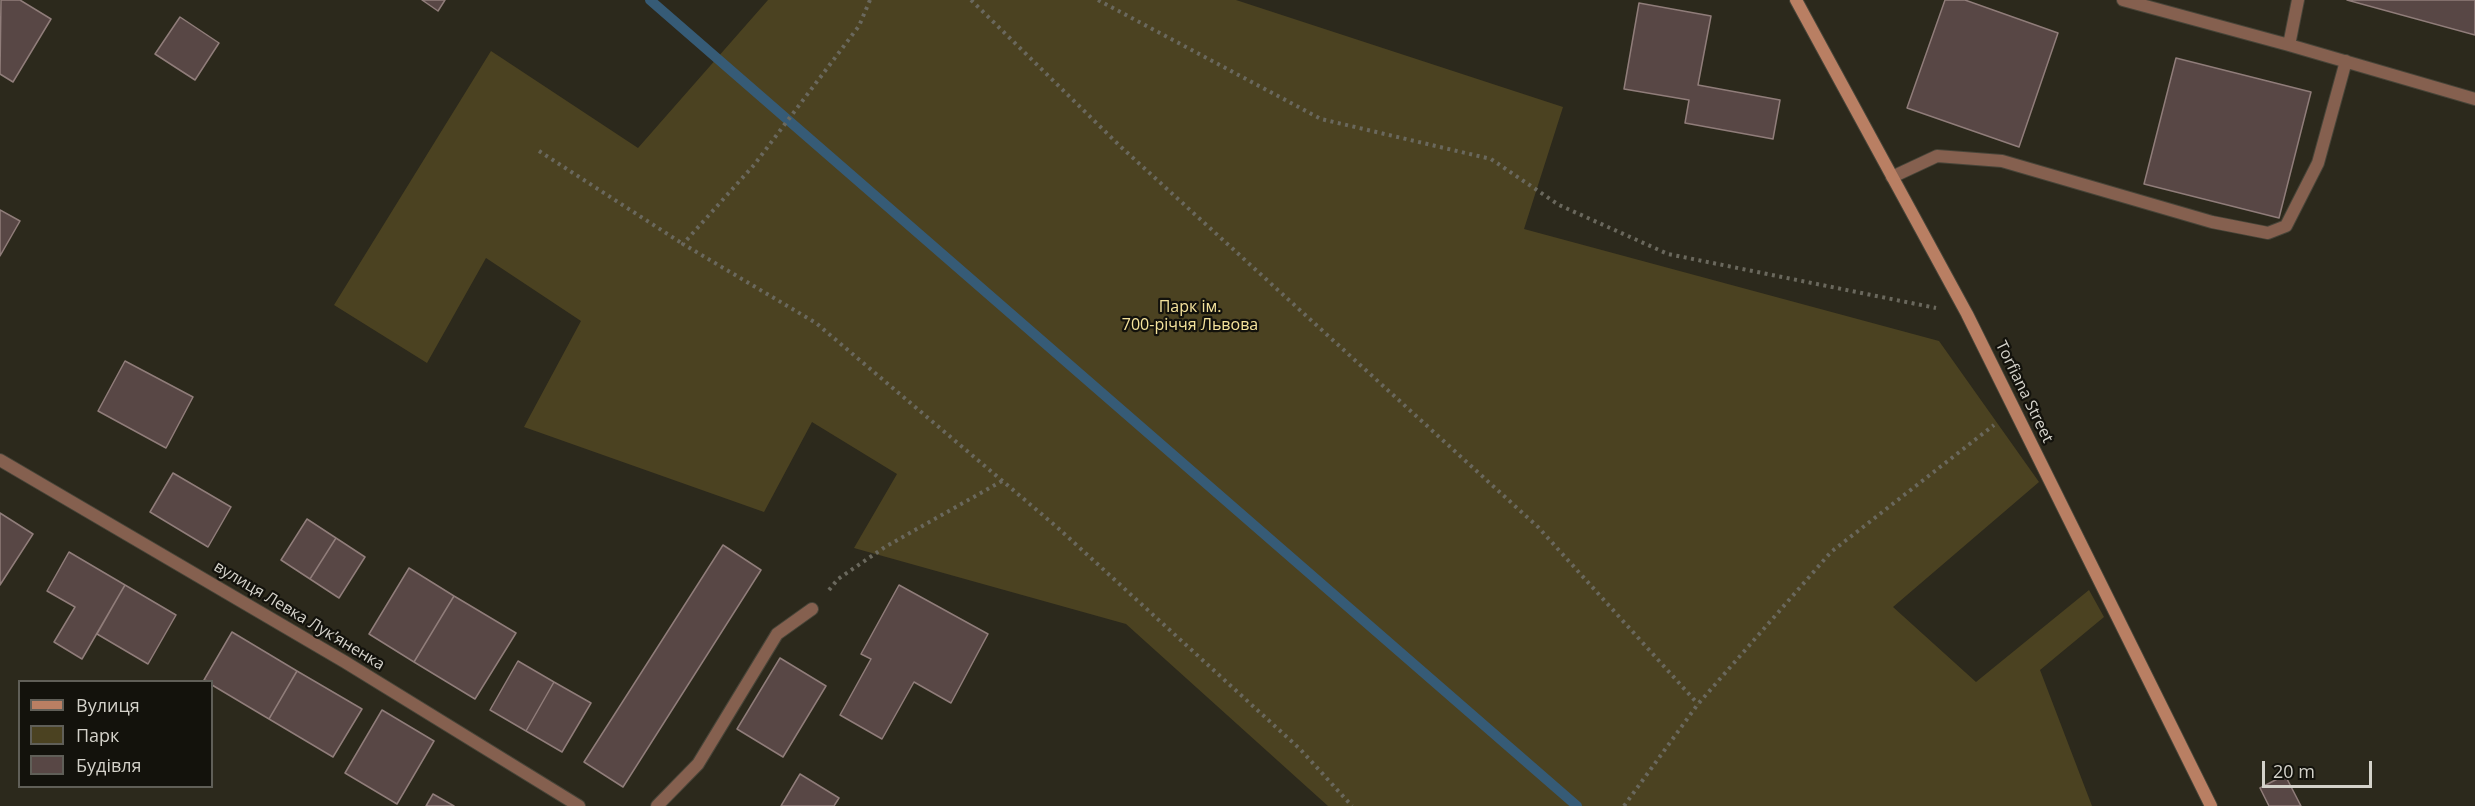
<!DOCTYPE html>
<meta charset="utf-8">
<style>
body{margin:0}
#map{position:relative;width:2475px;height:806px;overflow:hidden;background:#2c291c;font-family:"Open Sans",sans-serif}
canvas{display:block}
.legend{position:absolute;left:18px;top:680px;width:195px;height:108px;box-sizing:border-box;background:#13120c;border:2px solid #605f58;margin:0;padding:8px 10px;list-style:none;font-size:18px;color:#d4d2ca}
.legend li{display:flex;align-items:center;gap:12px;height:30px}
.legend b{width:30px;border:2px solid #605f58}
.scale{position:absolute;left:2262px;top:761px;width:110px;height:27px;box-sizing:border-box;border:3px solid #d4d2ca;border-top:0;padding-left:8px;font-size:18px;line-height:21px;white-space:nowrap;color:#d4d2ca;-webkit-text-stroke:4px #13120c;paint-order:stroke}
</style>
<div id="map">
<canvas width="2475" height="806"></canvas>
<ul class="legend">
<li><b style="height:8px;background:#b97f63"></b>Вулиця</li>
<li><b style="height:16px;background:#4b4221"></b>Парк</li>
<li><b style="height:16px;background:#584745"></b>Будівля</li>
</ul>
<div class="scale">20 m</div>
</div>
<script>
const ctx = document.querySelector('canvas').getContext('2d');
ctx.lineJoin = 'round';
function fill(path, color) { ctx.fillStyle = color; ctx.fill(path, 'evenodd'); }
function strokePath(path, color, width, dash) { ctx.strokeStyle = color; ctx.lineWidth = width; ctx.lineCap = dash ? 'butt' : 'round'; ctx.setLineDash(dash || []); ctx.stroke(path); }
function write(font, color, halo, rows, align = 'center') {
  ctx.font = font + ' "Open Sans",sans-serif'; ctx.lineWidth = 4.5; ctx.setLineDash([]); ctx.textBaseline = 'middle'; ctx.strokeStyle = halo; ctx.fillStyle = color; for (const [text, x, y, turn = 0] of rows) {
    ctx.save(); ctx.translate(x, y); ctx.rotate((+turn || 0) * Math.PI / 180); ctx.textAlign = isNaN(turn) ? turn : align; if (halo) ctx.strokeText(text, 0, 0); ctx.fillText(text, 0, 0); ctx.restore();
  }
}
const green = new Path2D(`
 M 768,0 L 1236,0 L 1563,107 L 1524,229 L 1939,341 L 2039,482 L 1893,607 L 1976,682 L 2089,590 L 2104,617 L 2040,670 L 2092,806 L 1328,806 L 1126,624 L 854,548 L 897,474 L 812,422 L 764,512 L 524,427 L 581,321 L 486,258 L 427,363 L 334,305 L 491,51 L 638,148 Z`);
const stream = new Path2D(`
 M 650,0 L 1577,806`);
const building = new Path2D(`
 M 1,0 L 20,0 L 51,19 L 13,82 L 0,74 Z
 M 422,0 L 445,0 L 438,11 Z
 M 1945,0 L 1965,0 L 2058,33 L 2019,147 L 1907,108 Z
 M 2347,0 L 2475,0 L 2475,35 Z
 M 1639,3 L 1711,16 L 1698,85 L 1780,100 L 1773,139 L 1685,123 L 1689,100 L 1624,89 Z
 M 180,17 L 219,43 L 195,80 L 155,54 Z
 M 2176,58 L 2311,92 L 2279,218 L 2144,184 Z
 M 0,210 L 20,221 L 0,256 Z
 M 125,361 L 193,397 L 166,448 L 98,411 Z
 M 173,473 L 231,507 L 208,547 L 150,512 Z
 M 0,513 L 33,534 L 0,585 Z
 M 307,519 L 336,538 L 310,579 L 281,560 Z
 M 336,538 L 365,557 L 339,598 L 310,579 Z
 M 723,545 L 761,570 L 623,787 L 584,762 Z
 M 69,552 L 125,585 L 82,659 L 54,642 L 75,607 L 47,591 Z
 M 409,568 L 454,596 L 414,662 L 369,634 Z
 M 125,585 L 176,615 L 148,664 L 97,634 Z
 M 899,585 L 988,634 L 951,703 L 914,682 L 882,739 L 840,715 L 871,659 L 861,654 Z
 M 454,596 L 516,633 L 475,699 L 414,662 Z
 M 232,632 L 297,671 L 269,719 L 212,685 L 212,682 L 204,680 Z
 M 780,658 L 826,686 L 783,757 L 737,729 Z
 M 518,661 L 554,682 L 526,731 L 490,710 Z
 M 297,671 L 362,709 L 333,757 L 269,719 Z
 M 554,682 L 591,703 L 562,752 L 526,731 Z
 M 382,710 L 434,741 L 397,804 L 345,773 Z
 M 800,774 L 839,798 L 834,806 L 781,806 Z
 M 2285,775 L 2301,806 L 2269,806 L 2260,788 Z
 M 433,794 L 454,806 L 426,806 Z`);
const path = new Path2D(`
 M 870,0 L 859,26 L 754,165 L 683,244 L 816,323 L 1058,528 L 1300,749 L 1352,806
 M 971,0 L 1121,147 L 1538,527 L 1698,704
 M 1098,0 L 1321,119 L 1491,159 L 1559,205 L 1668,254 L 1936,308
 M 539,151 L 683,244
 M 829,590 L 838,579 L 885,547 L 1002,481
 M 1624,806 L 1698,704 L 1831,552 L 1994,425`);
const lane = new Path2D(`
 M 2123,0 L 2289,45 L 2298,0
 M 2289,45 L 2475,99
 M 1892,177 L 1937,156 L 2002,161 L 2212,222 L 2268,233 L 2286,226 L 2318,163 L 2346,61
 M 657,806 L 698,764 L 777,634 L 812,609`);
const street = new Path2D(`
 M 0,460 L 345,662 L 579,806`);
const secondary = new Path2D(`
 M 1796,0 L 1967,314 L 2211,806`);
const parkNames = [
 ["Парк ім.",1190,307],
 ["700-річчя Львова",1190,325]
];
const streetNames = [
 ["Torfiana Street",2024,392,64],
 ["вулиця Левка Лукʼяненка",299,616,31]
];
fill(green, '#4b4221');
strokePath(stream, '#365b76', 10);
fill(building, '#584745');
strokePath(building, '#907d7a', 1.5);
strokePath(lane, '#474438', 14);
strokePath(street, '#474438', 14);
strokePath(secondary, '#474438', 14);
strokePath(path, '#6a685d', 4, [3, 4.5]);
strokePath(lane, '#85604f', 12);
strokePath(street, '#85604f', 12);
strokePath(secondary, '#b97f63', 12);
write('16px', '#f5e39c', '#13120c', parkNames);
write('16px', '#d4d2ca', '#13120c', streetNames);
</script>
